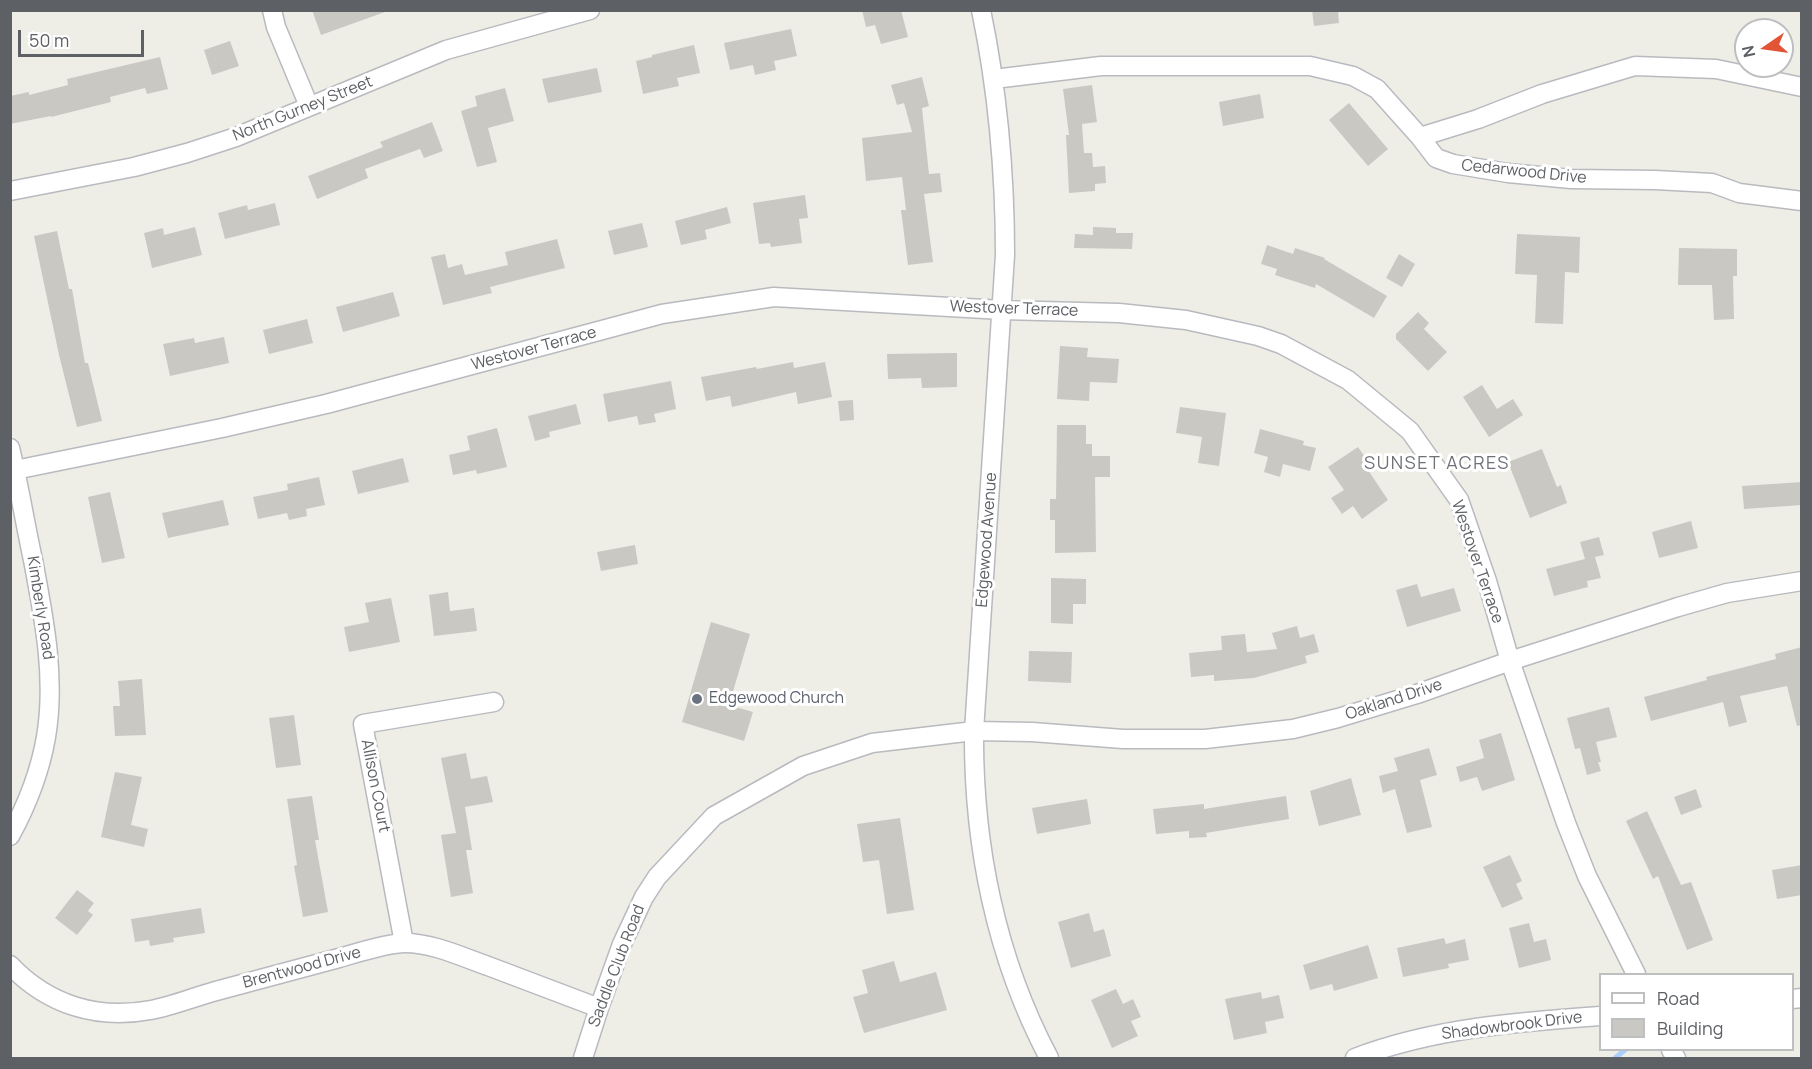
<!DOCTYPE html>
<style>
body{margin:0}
#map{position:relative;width:1812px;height:1069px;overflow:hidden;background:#efeee6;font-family:Manrope,sans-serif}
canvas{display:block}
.frame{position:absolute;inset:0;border:12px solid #5d6065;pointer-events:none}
.legend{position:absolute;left:1599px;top:973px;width:195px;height:78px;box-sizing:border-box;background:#fff;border:2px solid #bebfc1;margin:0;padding:8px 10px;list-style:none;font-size:18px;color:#5d6065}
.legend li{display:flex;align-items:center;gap:12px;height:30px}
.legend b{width:30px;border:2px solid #bebfc1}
.north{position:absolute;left:1734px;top:18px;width:60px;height:60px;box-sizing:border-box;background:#fff;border:2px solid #bebfc1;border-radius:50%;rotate:257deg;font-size:16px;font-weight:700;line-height:24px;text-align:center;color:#5d6065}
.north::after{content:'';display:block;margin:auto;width:21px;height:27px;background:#e35437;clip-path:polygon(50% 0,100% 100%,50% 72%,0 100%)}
.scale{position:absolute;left:18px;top:30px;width:126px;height:27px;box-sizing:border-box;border:3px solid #5d6065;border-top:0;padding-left:8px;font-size:18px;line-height:21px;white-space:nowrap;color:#5d6065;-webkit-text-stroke:4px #fff;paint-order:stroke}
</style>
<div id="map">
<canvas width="1812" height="1069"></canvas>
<div class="frame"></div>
<ul class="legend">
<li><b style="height:8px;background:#fff"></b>Road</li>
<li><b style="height:16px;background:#cac8c2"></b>Building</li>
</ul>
<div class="north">N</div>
<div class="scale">50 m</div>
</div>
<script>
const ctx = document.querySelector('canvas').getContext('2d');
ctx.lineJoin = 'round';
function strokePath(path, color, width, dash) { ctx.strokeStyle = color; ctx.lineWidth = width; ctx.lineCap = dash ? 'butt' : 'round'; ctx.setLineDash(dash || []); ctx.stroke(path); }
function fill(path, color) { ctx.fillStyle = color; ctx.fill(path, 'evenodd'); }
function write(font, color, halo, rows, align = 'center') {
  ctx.font = font + ' Manrope,sans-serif'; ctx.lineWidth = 6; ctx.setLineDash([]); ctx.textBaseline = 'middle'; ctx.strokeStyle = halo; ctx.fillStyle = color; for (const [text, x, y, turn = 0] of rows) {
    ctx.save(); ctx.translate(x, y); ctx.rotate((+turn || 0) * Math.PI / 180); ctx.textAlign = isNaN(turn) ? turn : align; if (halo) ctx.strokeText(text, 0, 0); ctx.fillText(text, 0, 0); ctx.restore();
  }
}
const stream = new Path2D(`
 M 1615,1058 L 1625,1050`);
const building = new Path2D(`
 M 312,10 L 385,10 L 385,12 L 321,35 Z
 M 862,10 L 901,10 L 908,37 L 881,44 L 875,25 L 866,27 Z
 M 1312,10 L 1338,10 L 1339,23 L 1314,26 Z
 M 791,29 L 797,56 L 774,61 L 776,70 L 755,75 L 753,65 L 730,70 L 724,43 Z
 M 230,41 L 239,66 L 212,75 L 204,50 Z
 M 694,45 L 700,73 L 677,78 L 679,86 L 643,94 L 636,61 L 652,57 L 652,55 Z
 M 160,57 L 168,89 L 147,94 L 145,88 L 110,97 L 111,102 L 51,117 L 51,116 L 10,124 L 10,96 L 29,92 L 29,95 L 68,85 L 67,79 Z
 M 597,68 L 602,92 L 548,103 L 542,79 Z
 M 922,77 L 929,106 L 922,108 L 929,174 L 940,173 L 942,192 L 924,194 L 933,262 L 908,265 L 901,210 L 906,210 L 902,177 L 866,181 L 862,138 L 912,132 L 904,103 L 897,105 L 891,85 Z
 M 1092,85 L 1097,122 L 1082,124 L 1084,153 L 1092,153 L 1093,167 L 1105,166 L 1106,183 L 1095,184 L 1095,191 L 1069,193 L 1066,135 L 1069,135 L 1063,89 Z
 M 505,88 L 514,121 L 488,128 L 497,162 L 477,167 L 461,111 L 477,106 L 475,96 Z
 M 1260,94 L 1264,118 L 1223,126 L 1219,102 Z
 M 1349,103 L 1388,149 L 1368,166 L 1329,120 Z
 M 432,122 L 443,151 L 424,158 L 420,149 L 365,169 L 368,178 L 317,199 L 308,176 L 383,147 L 380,142 Z
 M 805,195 L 808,218 L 799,219 L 802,243 L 771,247 L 770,243 L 759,244 L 753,203 Z
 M 275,203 L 280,225 L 225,239 L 218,213 L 247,205 L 248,210 Z
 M 727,207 L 731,223 L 705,230 L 707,239 L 681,245 L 675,221 Z
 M 642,223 L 648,247 L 614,255 L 608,231 Z
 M 195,227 L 202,255 L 152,268 L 144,233 L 163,228 L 164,235 Z
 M 1093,227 L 1116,228 L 1116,233 L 1133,233 L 1132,249 L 1074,248 L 1075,234 L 1093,235 Z
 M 57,231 L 69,289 L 72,289 L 85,363 L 88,363 L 102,421 L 77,427 L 59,355 L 34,236 Z
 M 1517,234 L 1580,237 L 1579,273 L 1565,272 L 1563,324 L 1535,323 L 1537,275 L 1515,274 Z
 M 557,239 L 565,268 L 490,287 L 492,293 L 443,305 L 431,257 L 445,254 L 448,268 L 462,264 L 465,275 L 508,265 L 505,252 Z
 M 1267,245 L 1293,254 L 1295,248 L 1325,258 L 1324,259 L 1387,296 L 1374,318 L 1316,284 L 1315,288 L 1275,275 L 1277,269 L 1261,264 Z
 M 1679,248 L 1737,249 L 1737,276 L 1733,276 L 1734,319 L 1714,320 L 1712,285 L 1678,285 Z
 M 1399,254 L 1415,264 L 1402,287 L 1386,278 Z
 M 393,292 L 400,316 L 343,332 L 336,307 Z
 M 1418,312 L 1429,323 L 1424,329 L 1447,352 L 1428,371 L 1396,339 L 1396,334 Z
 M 307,319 L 313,343 L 269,354 L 263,330 Z
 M 224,337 L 229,363 L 170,376 L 163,344 L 194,338 L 195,343 Z
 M 1060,346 L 1088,348 L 1087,357 L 1119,359 L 1117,383 L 1090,382 L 1089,401 L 1057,399 Z
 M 957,353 L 957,387 L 922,388 L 921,378 L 888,379 L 887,354 Z
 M 793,362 L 794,368 L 825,362 L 832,397 L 798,404 L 796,392 L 732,407 L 730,396 L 706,401 L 701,377 L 756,367 L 757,369 Z
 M 671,381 L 676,409 L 654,414 L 656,422 L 639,425 L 637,416 L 608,422 L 603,394 Z
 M 1482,385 L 1497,409 L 1513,399 L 1523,415 L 1489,437 L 1463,397 Z
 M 853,400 L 854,420 L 840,421 L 838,401 Z
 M 576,404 L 581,424 L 549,432 L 550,437 L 535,441 L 528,416 Z
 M 1180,407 L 1226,413 L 1219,466 L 1198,463 L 1202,437 L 1176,433 Z
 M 1057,425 L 1086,425 L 1086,444 L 1092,444 L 1092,456 L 1110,456 L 1110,477 L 1095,477 L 1096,552 L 1055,553 L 1055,520 L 1050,520 L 1050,499 L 1056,499 Z
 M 497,428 L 507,467 L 477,474 L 476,470 L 453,475 L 449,455 L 470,450 L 467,436 Z
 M 1260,429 L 1304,441 L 1303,445 L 1316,448 L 1310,471 L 1283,464 L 1280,477 L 1264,472 L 1268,457 L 1254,453 Z
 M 1358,447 L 1372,467 L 1368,470 L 1388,500 L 1362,519 L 1353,506 L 1342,514 L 1331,498 L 1344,490 L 1328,467 Z
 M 1542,449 L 1557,487 L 1561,485 L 1567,503 L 1530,518 L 1508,462 Z
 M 403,458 L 409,482 L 358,494 L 352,471 Z
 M 319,477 L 325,505 L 306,509 L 307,516 L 289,520 L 287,513 L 258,519 L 253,497 L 288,490 L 287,484 Z
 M 1802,482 L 1802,505 L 1744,509 L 1742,486 Z
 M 110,492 L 125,558 L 102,563 L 88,497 Z
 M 223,500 L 229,525 L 168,538 L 162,513 Z
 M 1691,521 L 1698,548 L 1659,558 L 1652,532 Z
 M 1599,537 L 1604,555 L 1595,557 L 1601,578 L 1587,581 L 1588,587 L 1554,596 L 1546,569 L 1585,559 L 1580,542 Z
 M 635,545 L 638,564 L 601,571 L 597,552 Z
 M 1051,578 L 1086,579 L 1086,604 L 1073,604 L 1073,624 L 1051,623 Z
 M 1417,584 L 1421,597 L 1454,588 L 1461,611 L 1407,627 L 1396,590 Z
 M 448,592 L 450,611 L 474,608 L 477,631 L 434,636 L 429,595 Z
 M 391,598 L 400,642 L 349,652 L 344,627 L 369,622 L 365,603 Z
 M 711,622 L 750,634 L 729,705 L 753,712 L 744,741 L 682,722 Z
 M 1297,626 L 1300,638 L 1314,634 L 1319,652 L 1305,656 L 1307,663 L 1254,678 L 1214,681 L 1214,675 L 1191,677 L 1189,653 L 1222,650 L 1221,636 L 1245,634 L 1247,652 L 1277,649 L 1272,633 Z
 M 1802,647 L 1802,725 L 1797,726 L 1787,686 L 1740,696 L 1747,722 L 1729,727 L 1723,702 L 1651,721 L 1644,697 L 1707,680 L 1706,677 L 1776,659 L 1775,654 Z
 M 1029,651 L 1072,652 L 1071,683 L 1028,681 Z
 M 142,679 L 146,735 L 115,736 L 113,706 L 120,706 L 118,681 Z
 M 1609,707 L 1617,737 L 1596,742 L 1601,762 L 1598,762 L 1601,771 L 1587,775 L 1580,748 L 1575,749 L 1567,718 Z
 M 294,715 L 301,765 L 276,768 L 269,718 Z
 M 1501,733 L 1515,780 L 1482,791 L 1477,777 L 1460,782 L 1456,767 L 1484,758 L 1479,740 Z
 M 1429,748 L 1437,775 L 1420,780 L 1432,827 L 1407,833 L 1395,789 L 1383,793 L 1379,776 L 1398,771 L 1394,758 Z
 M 466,753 L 471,779 L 487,776 L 493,802 L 465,807 L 472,850 L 466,850 L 473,893 L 451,897 L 441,835 L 456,833 L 441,758 Z
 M 115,772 L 142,777 L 131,825 L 148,829 L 144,847 L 101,837 Z
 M 1351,778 L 1361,815 L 1319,826 L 1310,791 Z
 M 1696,789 L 1702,807 L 1681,815 L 1674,797 Z
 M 312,796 L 319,840 L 315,840 L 328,912 L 303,917 L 294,866 L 297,865 L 287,799 Z
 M 1286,796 L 1289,819 L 1206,833 L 1207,837 L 1189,838 L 1189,831 L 1156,834 L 1153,809 L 1204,804 L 1204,809 Z
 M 1087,799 L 1091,824 L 1037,834 L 1032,808 Z
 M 1647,811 L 1681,885 L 1691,882 L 1713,940 L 1687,950 L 1658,876 L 1653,879 L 1626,821 Z
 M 900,818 L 914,910 L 887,914 L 879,860 L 863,862 L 857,824 Z
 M 1510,855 L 1522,881 L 1516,884 L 1523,899 L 1502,908 L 1483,867 Z
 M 1802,865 L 1802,895 L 1777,899 L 1772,870 Z
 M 77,890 L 94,903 L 88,911 L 93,915 L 77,935 L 55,918 Z
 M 201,908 L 205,933 L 173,938 L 174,942 L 150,946 L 149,940 L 135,942 L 131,919 Z
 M 1089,913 L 1094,932 L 1104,929 L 1111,956 L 1071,968 L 1058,922 Z
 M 1529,923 L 1534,942 L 1546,939 L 1551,960 L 1519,968 L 1509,928 Z
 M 1444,938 L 1446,944 L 1465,939 L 1469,960 L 1448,964 L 1449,968 L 1403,977 L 1397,948 Z
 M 1368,945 L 1378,978 L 1334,991 L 1332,984 L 1310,990 L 1303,965 Z
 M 894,961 L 900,982 L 936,972 L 947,1010 L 864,1033 L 853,997 L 868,993 L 862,970 Z
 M 1116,989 L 1123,1004 L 1133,999 L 1141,1017 L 1131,1021 L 1138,1036 L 1112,1048 L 1091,1000 Z
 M 1261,992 L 1262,999 L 1279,995 L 1284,1018 L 1265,1022 L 1267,1033 L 1234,1040 L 1225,999 Z`);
const minor = new Path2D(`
 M 272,10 L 276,27 L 309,106
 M 981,10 C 998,92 1005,173 1005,255 L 974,731 C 973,845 996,958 1049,1058
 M 994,79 L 1101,66 L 1310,66 L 1353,76 L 1377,89 L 1420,137 L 1436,158 L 1453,164 L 1508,173 L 1571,179 L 1655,180 L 1712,183 L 1739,193 L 1802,201
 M 1420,137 L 1478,119 L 1542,94 L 1635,66 L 1716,69 L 1802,87
 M 10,191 L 134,167 L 187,153 L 236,137 L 446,50 L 590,10
 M 10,448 C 19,485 25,523 33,560 C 44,618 56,678 46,737 C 40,772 27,805 10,836
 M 15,470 L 222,428 L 326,404 L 662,314 L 774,297 L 1002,310 L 1119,313 L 1186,320 L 1258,336 L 1281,344 L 1348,380 L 1410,431 L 1459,500 L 1487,581 L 1510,661 L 1566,823 L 1587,876 L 1636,974
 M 404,943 L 363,724 L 494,702
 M 10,965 C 48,1005 97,1020 151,1010 C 173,1006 194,997 216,991 C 257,980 298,969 339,958 C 357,953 387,943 405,943 C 433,943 462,957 488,966 C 525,980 562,994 599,1008
 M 1792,999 L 1802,998
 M 1671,1050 L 1676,1058
 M 583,1058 L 599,1008 L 622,944 L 644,897 L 657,877 L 714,816 L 803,766 L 872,743 L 974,731 L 1032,732 L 1123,739 L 1205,739 L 1293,729 L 1338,718 L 1417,694 L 1510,661 L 1678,607 L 1727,593 L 1802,581
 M 1355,1058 C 1434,1028 1517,1022 1600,1016`);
const markers = [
 [697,699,6,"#6b7280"]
];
const streetNames = [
 ["North Gurney Street",303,109,-22],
 ["Cedarwood Drive",1524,172,6],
 ["Westover Terrace",1014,309,2],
 ["Westover Terrace",534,349,-15],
 ["Edgewood Avenue",987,540,-86],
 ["Westover Terrace",1477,562,71],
 ["Kimberly Road",40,608,81],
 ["Oakland Drive",1394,700,-18],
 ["Allison Court",375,786,79],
 ["Saddle Club Road",617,966,-69],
 ["Brentwood Drive",302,968,-15],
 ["Shadowbrook Drive",1512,1026,-7]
];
const worshipNames = [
 ["Edgewood Church",709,699]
];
const neighbourhoodNames = [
 ["SUNSET ACRES",1437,464]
];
strokePath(stream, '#a9d0fc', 5);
fill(building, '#cac8c2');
strokePath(minor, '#b8babf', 21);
strokePath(minor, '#fff', 18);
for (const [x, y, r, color] of markers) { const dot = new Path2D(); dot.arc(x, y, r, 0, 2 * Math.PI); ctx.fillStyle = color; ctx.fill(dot); strokePath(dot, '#fff', 2); }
write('16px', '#5d6065', '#fff', streetNames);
write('16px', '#5b616d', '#fff', worshipNames, 'left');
ctx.letterSpacing = '1.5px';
write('18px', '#6e7277', '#fff', neighbourhoodNames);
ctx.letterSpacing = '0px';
</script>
